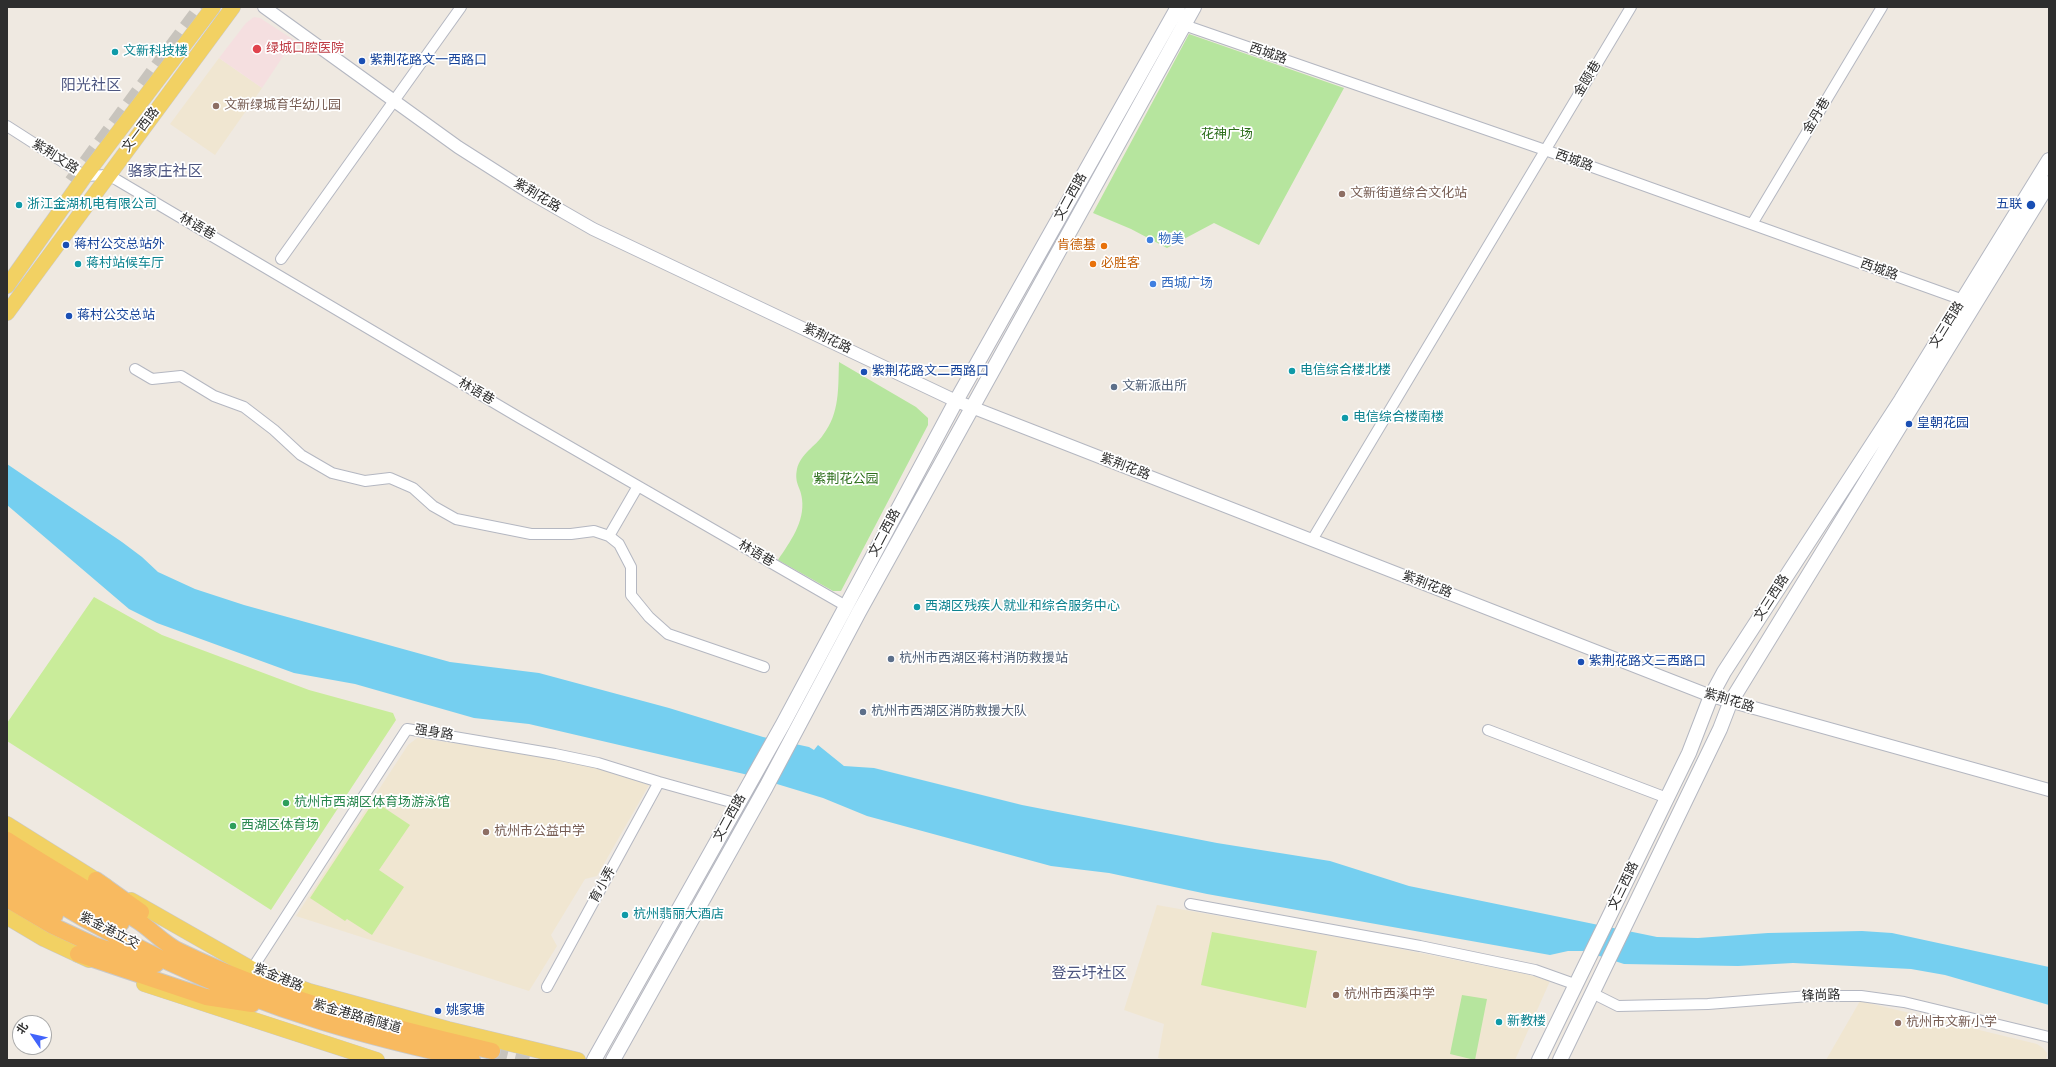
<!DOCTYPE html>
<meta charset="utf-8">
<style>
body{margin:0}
#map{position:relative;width:2056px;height:1067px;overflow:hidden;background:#efe9e1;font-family:"Roboto Condensed","Noto Sans SC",sans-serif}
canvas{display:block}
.frame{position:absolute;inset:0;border:8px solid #2e2e2e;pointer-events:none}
.north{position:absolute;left:12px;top:1015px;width:40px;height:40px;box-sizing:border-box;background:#fff;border:1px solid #ababab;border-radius:50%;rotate:304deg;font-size:11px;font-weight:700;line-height:16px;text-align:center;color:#2e2e2e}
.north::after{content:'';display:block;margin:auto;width:14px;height:18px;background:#4264fb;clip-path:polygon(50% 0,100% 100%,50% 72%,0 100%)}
</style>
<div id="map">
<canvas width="2056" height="1067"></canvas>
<div class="frame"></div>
<div class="north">北</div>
</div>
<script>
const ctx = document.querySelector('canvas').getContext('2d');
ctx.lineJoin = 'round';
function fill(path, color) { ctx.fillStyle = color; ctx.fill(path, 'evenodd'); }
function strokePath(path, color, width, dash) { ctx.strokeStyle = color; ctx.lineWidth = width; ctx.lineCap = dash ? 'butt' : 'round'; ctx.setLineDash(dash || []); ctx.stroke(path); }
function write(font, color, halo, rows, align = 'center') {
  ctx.font = font + ' "Roboto Condensed","Noto Sans SC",sans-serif'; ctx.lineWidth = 3.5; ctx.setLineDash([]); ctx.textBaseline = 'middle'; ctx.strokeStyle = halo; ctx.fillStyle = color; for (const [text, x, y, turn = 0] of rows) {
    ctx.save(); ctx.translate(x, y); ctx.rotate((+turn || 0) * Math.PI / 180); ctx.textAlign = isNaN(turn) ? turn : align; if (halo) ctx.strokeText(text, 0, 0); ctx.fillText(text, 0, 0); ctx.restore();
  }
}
const education = new Path2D(`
 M 219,58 L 262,88 L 215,155 L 170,124 Z
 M 417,738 L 538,755 L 603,770 L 649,785 L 597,876 L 585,879 L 551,935 L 557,946 L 529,991 L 296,916 L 408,745 Z
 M 1157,905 L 1370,943 L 1526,974 L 1550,981 L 1515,1060 L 1167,1060 L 1158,1058 L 1164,1024 L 1124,1010 Z
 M 1860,1001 L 2037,1044 L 2043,1048 L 2047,1053 L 2046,1060 L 1826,1060 Z`);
const medical = new Path2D(`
 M 254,17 L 260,18 L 294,40 L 262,88 L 219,58 L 246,23 Z`);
const green = new Path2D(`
 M 1189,34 L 1344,88 L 1259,245 L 1214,223 L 1167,248 L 1131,229 L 1093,213 Z
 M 839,362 L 916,407 L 928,418 L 928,425 L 841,591 L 833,591 L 778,560 C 790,542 805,522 802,499 C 801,487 794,484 797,469 C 801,453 815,447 823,435 C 840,413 838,388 839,362 Z
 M 1462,995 L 1487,999 L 1475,1060 L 1450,1054 Z`);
const pitch = new Path2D(`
 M 94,597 L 162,635 L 309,690 L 393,713 L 396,720 L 271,910 L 7,741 L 7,723 Z
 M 374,801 L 410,825 L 379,870 L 404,887 L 372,935 L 347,919 L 345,921 L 310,898 Z
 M 1212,932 L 1317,951 L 1306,1008 L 1201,985 Z`);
const water = new Path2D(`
 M 7,464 L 122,542 L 142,557 L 158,572 L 195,589 L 244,605 L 450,662 L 539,673 L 669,708 L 763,737 L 809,747 L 814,750 L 818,745 L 844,766 L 874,768 L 1022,805 L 1217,843 L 1330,861 L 1409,886 L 1657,937 L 1698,938 L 1768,933 L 1862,931 L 1892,933 L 2049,967 L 2049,1005 L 1945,975 L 1911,969 L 1793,963 L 1738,966 L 1624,964 L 1584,951 L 1568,951 L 1550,955 L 1207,894 L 1109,873 L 1051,866 L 867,816 L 823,798 L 744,774 L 529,724 L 474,718 L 355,684 L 294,673 L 157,623 L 129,609 L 7,505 Z`);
const trunkTunnel = new Path2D(`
 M 72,182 L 202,7
 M 492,1051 L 529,1060`);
const minor = new Path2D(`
 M 1184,25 L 1545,150 L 1963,300
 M 7,126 L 85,176 L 107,175 L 117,180 L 520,418 L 846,606
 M 1752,224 L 1882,7
 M 281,259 L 461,7
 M 135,369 L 152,379 L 181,376 L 214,396 L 244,407 L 274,430 L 301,455 L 332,473 L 365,481 L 390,478 L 413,488 L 433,506 L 456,519 L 531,534 L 571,534 L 594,531 L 609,536 L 619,544 L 631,567 L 631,595 L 649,617 L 668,634 L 764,667
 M 609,536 L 638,486
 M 1312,540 L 1631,7
 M 1488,730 L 1667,798
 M 1190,904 L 1420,946 L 1535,970 L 1577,985
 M 252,969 L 407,729 L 555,754 L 598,763 L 659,782 L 738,804
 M 547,987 L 659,782
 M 1592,993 L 1618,1006 L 1708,1004 L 1809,996 L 1861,996 L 1904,1002 L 2049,1037`);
const tertiary = new Path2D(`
 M 264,7 L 458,147 L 527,191 L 593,229 L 956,401 L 1711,696 L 2049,790`);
const secondary = new Path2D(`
 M 594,1060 L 783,724 L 956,401 L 1178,7
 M 613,1060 L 766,787 L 859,612 L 1194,7
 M 1539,1060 L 1689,753 L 1711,696 L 1724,672 L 1901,400 L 2049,160
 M 1560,1060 L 1720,729 L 1730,703 L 2049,183`);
const primary = new Path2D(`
 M 7,286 L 85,176 L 213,7
 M 7,313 L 233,7
 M 7,824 L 106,886
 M 131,900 L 252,969 L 309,991 L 448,1029 L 578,1060
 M 7,917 L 44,939 L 89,960
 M 144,984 L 377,1060`);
const trunk = new Path2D(`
 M 7,840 C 50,868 95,893 138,921 C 152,930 164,944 179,951 C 280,1000 384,1026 492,1051
 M 7,856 L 51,884 L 121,923
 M 7,872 C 104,935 212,988 323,1022 C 372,1037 422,1049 472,1060
 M 96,880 L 141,912
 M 7,886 L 55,915
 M 7,899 L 53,926 L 96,946 L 156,964
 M 78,954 L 206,997 L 252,1004`);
const markers = [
 [257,49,5,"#e0444e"],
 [115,52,4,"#0f9aa8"],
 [362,61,4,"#1a4fb4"],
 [216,106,4,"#8d6e63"],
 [1342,194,4,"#8d6e63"],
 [19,205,4,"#0f9aa8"],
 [2031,205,5,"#1a4fb4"],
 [1150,240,4,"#3f7fe0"],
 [66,245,4,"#1a4fb4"],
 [1104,246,4,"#e8710a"],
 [78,264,4,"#0f9aa8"],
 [1093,264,4,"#e8710a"],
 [1153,284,4,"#3f7fe0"],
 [69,316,4,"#1a4fb4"],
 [1292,371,4,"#0f9aa8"],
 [864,372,4,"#1a4fb4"],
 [1114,387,4,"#5c6f8a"],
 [1345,418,4,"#0f9aa8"],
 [1909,424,4,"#1a4fb4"],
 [917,607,4,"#0f9aa8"],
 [891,659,4,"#5c6f8a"],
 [1581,662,4,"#1a4fb4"],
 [863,712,4,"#5c6f8a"],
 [286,803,4,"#2e9e5b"],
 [233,826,4,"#2e9e5b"],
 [486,832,4,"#8d6e63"],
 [625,915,4,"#0f9aa8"],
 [1336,995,4,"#8d6e63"],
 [438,1011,4,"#1a4fb4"],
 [1499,1022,4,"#0f9aa8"],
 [1898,1023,4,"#8d6e63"]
];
const healthNames = [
 ["绿城口腔医院",266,49]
];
const cultureNames = [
 ["文新科技楼",123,52],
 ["浙江金湖机电有限公司",27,205],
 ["蒋村站候车厅",86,264],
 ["电信综合楼北楼",1300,371],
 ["电信综合楼南楼",1353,418],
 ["西湖区残疾人就业和综合服务中心",925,607],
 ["杭州翡丽大酒店",633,915],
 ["新教楼",1507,1022]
];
const streetNames = [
 ["西城路",1268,54,19],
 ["金颐巷",1588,79,-59],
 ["金丹巷",1817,116,-59],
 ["文一西路",141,130,-53],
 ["紫荆文路",55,157,32],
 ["西城路",1574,161,20],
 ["紫荆花路",537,196,31],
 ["文二西路",1071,197,-61],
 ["林语巷",197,227,30],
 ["西城路",1879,270,20],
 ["文三西路",1947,325,-58],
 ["紫荆花路",827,339,26],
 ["林语巷",476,392,30],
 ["紫荆花路",1125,467,21],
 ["文二西路",885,533,-62],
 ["林语巷",756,554,30],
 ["紫荆花路",1427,585,21],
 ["文三西路",1772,598,-57],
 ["紫荆花路",1729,701,17],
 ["强身路",434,733,9],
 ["文二西路",730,818,-61],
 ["育小弄",603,885,-61],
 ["文三西路",1624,886,-64],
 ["紫金港立交",109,931,27],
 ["紫金港路",278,978,22],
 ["锋尚路",1821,996,-2],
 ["紫金港路南隧道",357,1017,16]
];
const transitNames = [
 ["紫荆花路文一西路口",370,61],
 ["五联",2022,205,"right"],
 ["蒋村公交总站外",74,245],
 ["蒋村公交总站",77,316],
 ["紫荆花路文二西路口",872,372],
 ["皇朝花园",1917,424],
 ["紫荆花路文三西路口",1589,662],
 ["姚家塘",446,1011]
];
const educationNames = [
 ["文新绿城育华幼儿园",224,106],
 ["文新街道综合文化站",1350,194],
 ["杭州市公益中学",494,832],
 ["杭州市西溪中学",1344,995],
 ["杭州市文新小学",1906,1023]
];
const parkNames = [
 ["花神广场",1227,135],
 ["紫荆花公园",846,480]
];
const shopNames = [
 ["物美",1158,240],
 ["西城广场",1161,284]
];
const foodNames = [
 ["肯德基",1096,246],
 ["必胜客",1101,264,"left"]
];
const serviceNames = [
 ["文新派出所",1122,387],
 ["杭州市西湖区蒋村消防救援站",899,659],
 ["杭州市西湖区消防救援大队",871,712]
];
const leisureNames = [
 ["杭州市西湖区体育场游泳馆",294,803],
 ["西湖区体育场",241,826]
];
const quarterNames = [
 ["阳光社区",91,86],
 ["骆家庄社区",165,172],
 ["登云圩社区",1089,974]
];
fill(education, '#f0e6d1');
fill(medical, '#f5dfe0');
fill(green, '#b6e59e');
fill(pitch, '#c9ec9a');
fill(water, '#75cff0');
strokePath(trunkTunnel, '#c8c4bd', 16, [16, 8]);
strokePath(minor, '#b4b7c1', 12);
strokePath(tertiary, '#b4b7c1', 14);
strokePath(secondary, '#b4b7c1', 16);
strokePath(primary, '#c9c9c9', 16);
strokePath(trunk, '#c9c9c9', 18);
strokePath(minor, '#fff', 10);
strokePath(tertiary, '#fff', 12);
strokePath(secondary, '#fff', 14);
strokePath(primary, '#f2d163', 15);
strokePath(trunk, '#f8ba60', 16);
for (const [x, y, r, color] of markers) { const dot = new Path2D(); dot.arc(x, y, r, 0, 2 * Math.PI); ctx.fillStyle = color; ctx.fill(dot); strokePath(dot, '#fff', 1.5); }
write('13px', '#be3a42', '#fff', healthNames, 'left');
write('13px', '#0d838f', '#fff', cultureNames, 'left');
write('13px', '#2e2e2e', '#fff', streetNames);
write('13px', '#164399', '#fff', transitNames, 'left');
write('13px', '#785e54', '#fff', educationNames, 'left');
write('13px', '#2c6e1b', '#fff', parkNames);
write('13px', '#366cbe', '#fff', shopNames, 'left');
write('13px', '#c56008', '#fff', foodNames, 'right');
write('13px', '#4e5e75', '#fff', serviceNames, 'left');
write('13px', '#27864d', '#fff', leisureNames, 'left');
write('15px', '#4d5680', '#fff', quarterNames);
</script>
